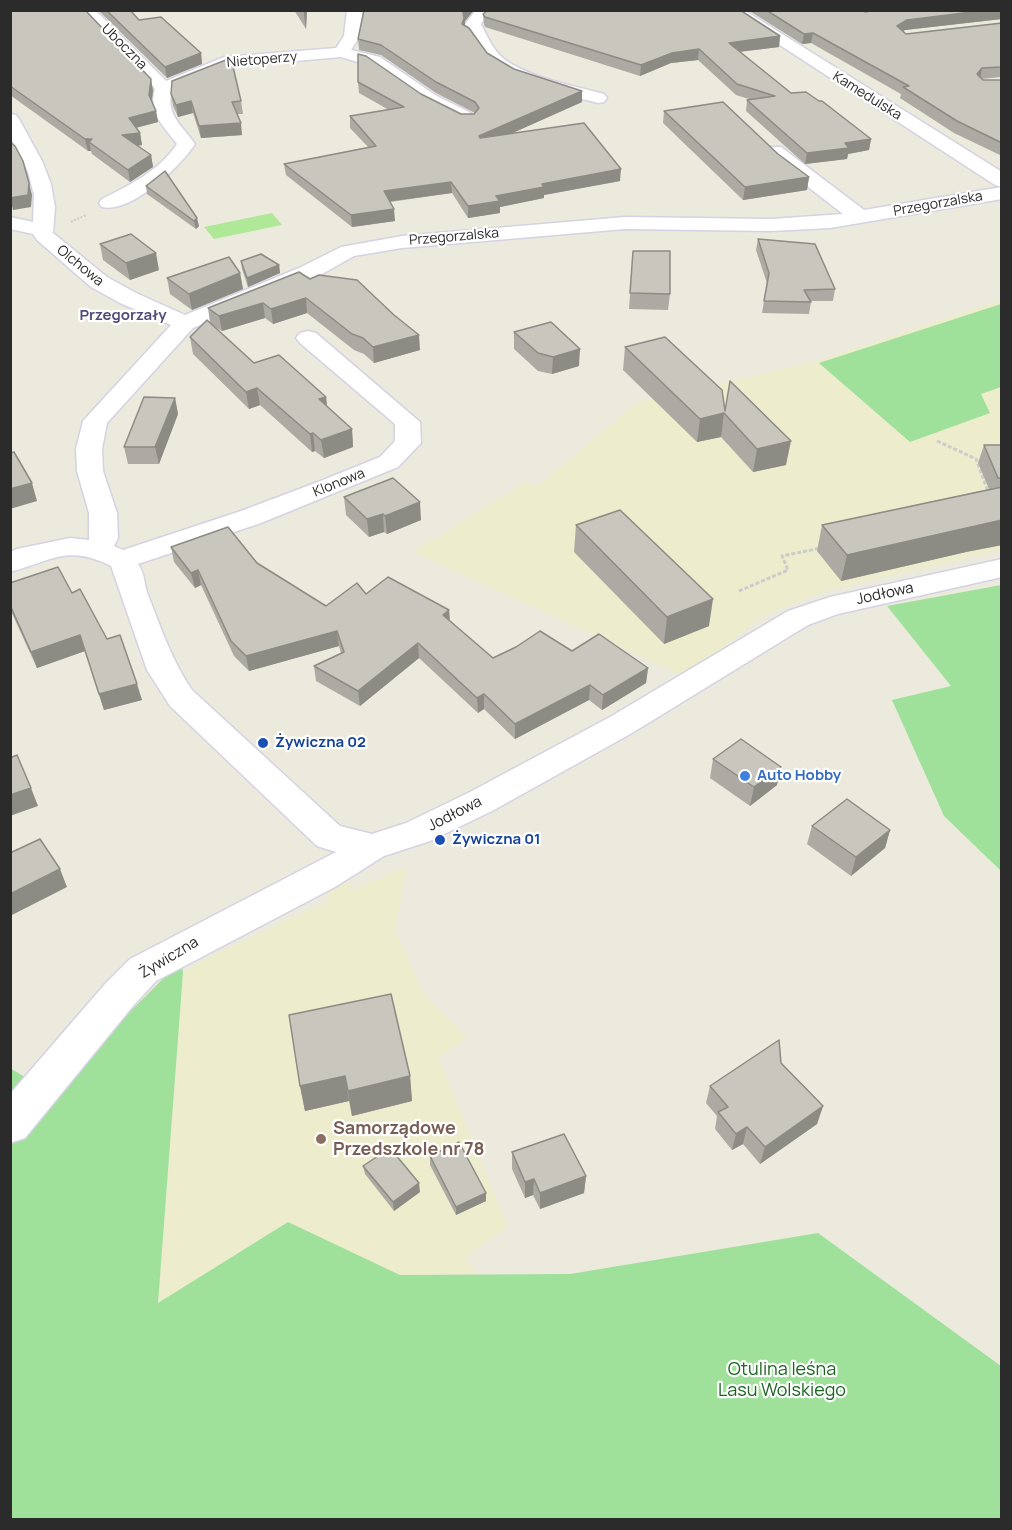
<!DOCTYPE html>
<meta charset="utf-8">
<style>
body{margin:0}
#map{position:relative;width:1012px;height:1530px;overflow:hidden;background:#eceadd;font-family:Manrope,sans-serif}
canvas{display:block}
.frame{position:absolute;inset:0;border:12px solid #2b2b2b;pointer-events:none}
</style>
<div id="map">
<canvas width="1012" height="1530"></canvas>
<div class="frame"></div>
</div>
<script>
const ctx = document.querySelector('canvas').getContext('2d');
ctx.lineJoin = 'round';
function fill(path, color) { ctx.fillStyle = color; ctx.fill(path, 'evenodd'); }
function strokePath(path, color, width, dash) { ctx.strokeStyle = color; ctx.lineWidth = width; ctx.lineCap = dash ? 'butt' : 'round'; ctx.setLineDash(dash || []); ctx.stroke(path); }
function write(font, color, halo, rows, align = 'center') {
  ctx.font = font + ' Manrope,sans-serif'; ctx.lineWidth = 4.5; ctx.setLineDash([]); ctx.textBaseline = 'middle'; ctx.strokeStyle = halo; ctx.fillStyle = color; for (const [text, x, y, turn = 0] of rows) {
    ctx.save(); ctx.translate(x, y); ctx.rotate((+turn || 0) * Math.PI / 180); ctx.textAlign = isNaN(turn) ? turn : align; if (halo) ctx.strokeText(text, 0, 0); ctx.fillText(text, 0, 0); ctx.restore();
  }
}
const education = new Path2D(`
 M 1001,300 L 1001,550 L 832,589 L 802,600 L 759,618 L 686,677 L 413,552 L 527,481 L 538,486 L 636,403 L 817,361 Z
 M 407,867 L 395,929 L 423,993 L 467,1039 L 438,1057 L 508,1227 L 465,1258 L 478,1274 L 400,1275 L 287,1222 L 158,1304 L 183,972 L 201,961 L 329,901 L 326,890 L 346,880 L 352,890 Z`);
const green = new Path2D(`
 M 1001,304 L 1001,387 L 981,394 L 990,413 L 910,442 L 819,363 Z
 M 1001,585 L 1002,585 L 1001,871 L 944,816 L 892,700 L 951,686 L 887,606 Z
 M 182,960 L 183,972 L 158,1303 L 288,1222 L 400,1275 L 570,1274 L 818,1233 L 1001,1366 L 1001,1519 L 11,1519 L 10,1068 L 49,1092 Z`);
const pitch = new Path2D(`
 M 272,213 L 282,225 L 214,239 L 204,227 Z`);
const pathFar1 = new Path2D(`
 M 71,222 L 86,215`);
const path = new Path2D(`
 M 937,441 L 976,459 L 989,494
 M 739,591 L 788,570 L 782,556 L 821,548`);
const minor = new Path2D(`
 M 75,10 L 94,10 L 98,13 L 166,81 L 224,57 L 336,48 L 344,36 L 347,10 L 363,10 L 360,36 L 351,50 L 380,57 L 435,95 L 469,112 L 472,116 L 469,120 L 457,120 L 423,103 L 368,65 L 341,57 L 227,67 L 172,91 C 165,115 183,126 195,144 C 181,166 131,214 102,207 L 99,203 L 102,199 C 130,185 159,171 177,144 C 163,125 148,114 155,89 L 88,19 Z
 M 476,10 L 492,10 L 490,17 L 484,19 L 481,24 C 487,36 493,50 504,59 C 527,77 575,86 604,94 L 607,98 L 604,102 L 598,103 C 571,96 515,83 493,66 C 480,56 472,39 465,24 Z
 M 726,10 L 744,10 L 1002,172 L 1002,187 L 995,185 Z
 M 10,114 L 16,115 L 19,119 L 42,161 L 51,184 L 55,207 L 53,233 L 107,277 L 136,293 L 185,315 L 299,268 L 341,247 L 402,236 L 625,217 L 771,219 L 843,214 L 767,155 L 765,151 L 767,147 L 781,147 L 864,210 L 1002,187 L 1002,199 L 830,228 L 771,231 L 625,229 L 402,248 L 354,256 L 315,278 L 193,328 L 107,423 L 102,449 L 103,471 L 117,513 L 118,538 L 114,546 L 123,550 L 241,511 L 318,482 L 380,457 L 395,441 L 395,424 L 300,343 L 296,338 L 300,333 L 308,331 L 316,333 L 420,422 L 421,443 L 398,467 L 261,523 L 138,564 C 145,574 144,584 148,595 C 161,628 172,661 192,690 L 340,826 L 372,834 L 406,823 L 470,792 L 610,717 L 788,611 L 830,597 L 1002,559 L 1002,577 L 838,614 L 808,625 L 632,733 L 494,810 L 430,841 L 384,856 L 335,887 L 156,981 L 133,1006 L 25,1138 L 10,1143 L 10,1094 L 105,984 L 130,959 L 336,852 L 317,846 L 170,706 L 147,670 L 111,566 C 67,544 52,561 10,572 L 10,552 L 17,549 L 70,538 L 89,540 L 89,513 L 77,471 L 76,449 L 83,421 L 171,325 L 120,303 L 91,287 L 37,240 L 33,234 L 10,229 L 10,217 L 33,222 L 34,195 L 28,172 L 10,136 Z`);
const wall = new Path2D(`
 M 10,10 L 153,90 L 152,101 L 156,111 L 158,122 L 136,128 L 140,133 L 142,145 L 137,146 L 151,155 L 153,167 L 130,182 L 92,154 L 91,151 L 88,151 L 10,95 Z
 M 98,10 L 130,10 L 139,20 L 201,53 L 202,64 L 167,78 Z
 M 294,10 L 307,10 L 306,29 Z
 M 364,10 L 474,10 L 465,21 L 465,25 L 487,53 L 514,69 L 582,91 L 582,102 L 510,134 L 620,181 L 544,195 L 544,198 L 500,207 L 500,213 L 468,218 L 452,193 L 390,202 L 395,221 L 352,227 L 286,175 L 284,164 L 368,147 L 350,128 L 350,116 L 389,110 L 359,93 L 358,82 L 421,94 L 461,114 L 474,114 L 475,113 L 436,93 L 381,55 L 359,50 L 358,39 Z
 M 748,10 L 809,10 L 865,12 L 1002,10 L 1002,19 L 905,30 L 903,31 L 906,34 L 1002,23 L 1002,77 L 981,79 L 983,80 L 1002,80 L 1002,156 L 954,133 L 900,98 L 901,94 L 811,43 L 802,44 Z
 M 483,14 L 780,36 L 779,47 L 740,52 L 791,93 L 871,139 L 869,150 L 848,154 L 847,159 L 805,164 L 746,111 L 747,100 L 749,99 L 736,95 L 698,60 L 671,63 L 640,76 L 485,27 L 484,24 Z
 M 171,94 L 241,101 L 243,114 L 237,114 L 242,135 L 201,138 L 193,113 L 178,117 L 173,106 Z
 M 664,111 L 778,154 L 809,177 L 807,190 L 743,200 L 663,123 Z
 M 165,171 L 199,226 L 196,229 L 147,194 L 146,186 Z
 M 758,239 L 835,289 L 833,301 L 810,301 L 811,302 L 809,314 L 762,313 L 767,283 L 756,250 Z
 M 100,244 L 159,270 L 130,280 L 103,260 Z
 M 633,251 L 670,294 L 668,310 L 629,309 Z
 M 241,261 L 279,265 L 280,273 L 248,287 L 242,269 Z
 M 240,273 L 243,289 L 192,310 L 170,294 L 167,278 Z
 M 310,279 L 420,350 L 374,363 L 364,354 L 354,350 L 307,313 L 273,324 L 265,318 L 222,331 L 213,326 L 254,363 L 326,397 L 327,406 L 352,429 L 353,447 L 324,458 L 315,451 L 312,452 L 260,405 L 249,409 L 193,354 L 190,337 L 210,323 L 208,308 Z
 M 514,332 L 579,366 L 552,374 L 538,371 L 514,349 Z
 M 625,347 L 725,411 L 786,465 L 753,472 L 721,437 L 697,442 L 623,370 Z
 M 175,398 L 178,414 L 159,464 L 128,464 L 124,447 Z
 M 984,445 L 1002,445 L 1002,545 L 966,552 L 841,581 L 817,551 L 822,525 L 989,489 L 978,463 Z
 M 344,497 L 421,520 L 387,534 L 384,532 L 369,537 L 346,515 Z
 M 576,525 L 709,626 L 664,644 L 574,552 Z
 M 171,547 L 257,563 L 326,606 L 366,594 L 449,610 L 450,621 L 493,658 L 572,651 L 648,668 L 646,683 L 602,710 L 589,700 L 515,739 L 484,709 L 478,713 L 419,658 L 360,706 L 316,681 L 314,666 L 341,653 L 339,646 L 249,671 L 234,656 L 201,585 L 195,588 L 174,562 Z
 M 10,583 L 72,593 L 107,639 L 142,700 L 104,710 L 85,651 L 37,668 L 10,609 Z
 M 713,759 L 777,785 L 750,806 L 710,778 Z
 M 812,826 L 890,830 L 885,848 L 851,876 L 807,844 Z
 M 781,1063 L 823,1106 L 817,1124 L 760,1164 L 743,1144 L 732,1150 L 715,1129 L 717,1116 L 706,1103 L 710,1086 Z
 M 410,1076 L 412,1101 L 352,1116 L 349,1101 L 305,1111 L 300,1086 Z
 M 512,1152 L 586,1176 L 584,1193 L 540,1209 L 533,1195 L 525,1198 L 512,1169 Z
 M 430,1156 L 486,1201 L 456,1215 L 430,1165 Z
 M 363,1166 L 420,1192 L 394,1211 L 365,1174 Z`);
const shadedWall = new Path2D(`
 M 304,10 L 307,10 L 306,29 L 304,15 Z
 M 465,10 L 474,10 L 465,21 L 465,29 L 462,24 L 463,12 Z
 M 988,10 L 1002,10 L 1002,19 L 905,30 L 895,36 L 897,26 L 907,20 Z
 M 813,33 L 811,43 L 802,44 L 804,34 Z
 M 780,36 L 779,47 L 728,53 L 729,43 Z
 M 699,49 L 698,60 L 671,63 L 640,76 L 641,65 L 672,53 Z
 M 201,53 L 202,64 L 167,78 L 165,67 Z
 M 982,68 L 980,79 L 977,74 Z
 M 151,79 L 153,90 L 151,106 L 149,95 Z
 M 582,91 L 582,102 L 479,148 L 479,136 Z
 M 191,101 L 193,113 L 178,117 L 176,105 Z
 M 156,111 L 158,122 L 131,129 L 129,118 Z
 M 241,123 L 242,135 L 201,138 L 199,126 Z
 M 140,133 L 142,145 L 124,147 L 122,135 Z
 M 85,139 L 92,139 L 89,142 L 91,151 L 88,151 Z
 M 871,139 L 869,150 L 848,154 L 847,159 L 805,164 L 807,153 L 845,143 Z
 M 151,155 L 153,167 L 130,182 L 128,170 Z
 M 621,169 L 620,181 L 544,195 L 544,198 L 500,207 L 500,213 L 468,218 L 468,206 L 496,196 L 542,184 Z
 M 809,177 L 807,190 L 743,200 L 745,187 Z
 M 451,182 L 452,193 L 385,202 L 384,191 Z
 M 29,183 L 32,195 L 31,207 L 13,210 L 10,198 Z
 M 394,209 L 395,221 L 352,227 L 351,215 Z
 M 197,218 L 199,226 L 196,229 L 194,221 Z
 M 156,253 L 159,270 L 130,280 L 126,263 Z
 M 279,265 L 280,273 L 248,287 L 247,278 Z
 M 240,273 L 243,289 L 192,310 L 189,294 Z
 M 306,298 L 307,313 L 273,324 L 271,309 Z
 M 263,303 L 265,318 L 222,331 L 219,316 Z
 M 419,335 L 420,350 L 374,363 L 373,347 Z
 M 580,349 L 579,366 L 552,374 L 553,357 Z
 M 257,388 L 260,405 L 249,409 L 246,392 Z
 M 326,397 L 328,415 L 319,399 Z
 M 175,398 L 178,414 L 159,464 L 155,447 Z
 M 724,413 L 721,437 L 697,442 L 700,419 Z
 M 352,429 L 353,447 L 324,458 L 321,440 Z
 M 313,433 L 315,451 L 312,452 L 310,434 Z
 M 791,441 L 786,465 L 753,472 L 757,449 Z
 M 32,483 L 37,501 L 10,509 L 10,489 Z
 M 420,502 L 421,520 L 387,534 L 385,516 Z
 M 383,514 L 384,532 L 369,537 L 367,519 Z
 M 1002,520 L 1002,545 L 966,552 L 841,581 L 847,555 Z
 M 198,570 L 201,585 L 195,588 L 191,573 Z
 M 713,599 L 709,626 L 664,644 L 667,617 Z
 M 449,610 L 450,625 L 443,615 Z
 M 337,631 L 339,646 L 249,671 L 246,656 Z
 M 80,635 L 85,651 L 37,668 L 31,652 Z
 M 418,643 L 419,658 L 360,706 L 358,691 Z
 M 648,668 L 646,683 L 602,710 L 603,695 Z
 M 137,684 L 142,700 L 104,710 L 99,694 Z
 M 590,685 L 589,700 L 515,739 L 515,724 Z
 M 484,694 L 484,709 L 478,713 L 477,698 Z
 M 781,767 L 777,785 L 750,806 L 754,787 Z
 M 31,788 L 38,806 L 10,816 L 10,795 Z
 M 890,830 L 885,848 L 851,876 L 856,857 Z
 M 60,869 L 67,887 L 10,916 L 10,894 Z
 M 345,1076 L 349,1101 L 305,1111 L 300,1086 Z
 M 410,1076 L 412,1101 L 352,1116 L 348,1091 Z
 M 823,1106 L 817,1124 L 760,1164 L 765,1147 Z
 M 747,1127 L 743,1144 L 732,1150 L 736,1134 Z
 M 586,1176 L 584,1193 L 540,1209 L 540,1193 Z
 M 534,1179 L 533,1195 L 525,1198 L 525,1182 Z
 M 419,1183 L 420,1192 L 394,1211 L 393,1202 Z
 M 486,1193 L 486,1201 L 456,1215 L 456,1207 Z`);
const building = new Path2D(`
 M 10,10 L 85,10 L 151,79 L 149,95 L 156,111 L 129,118 L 140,133 L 122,135 L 151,155 L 128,170 L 89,142 L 92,139 L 85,139 L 10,86 Z
 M 106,10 L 130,10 L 139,20 L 161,17 L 201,53 L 165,67 Z
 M 364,10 L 465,10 L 463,12 L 464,18 L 462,24 L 469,28 L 487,53 L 514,69 L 582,91 L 479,136 L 480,138 L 584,123 L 621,169 L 542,184 L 544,187 L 496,196 L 500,201 L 468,206 L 451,182 L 384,191 L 394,209 L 351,215 L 284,164 L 376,146 L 350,116 L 404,107 L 358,82 L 358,54 L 366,56 L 421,94 L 461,114 L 474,114 L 479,108 L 475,102 L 436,82 L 381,45 L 358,39 Z
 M 488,10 L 740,10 L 780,36 L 729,43 L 791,93 L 806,92 L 819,101 L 822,101 L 871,139 L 845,143 L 849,148 L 807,153 L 747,100 L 775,96 L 737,84 L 699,49 L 672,53 L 641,65 L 485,17 L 483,14 Z
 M 766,10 L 862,10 L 865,12 L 877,10 L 988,10 L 907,20 L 897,26 L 906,34 L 1002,23 L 1002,67 L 982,68 L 977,74 L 983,80 L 1002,80 L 1002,143 L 957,121 L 903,87 L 909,86 L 813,33 L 804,34 Z
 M 231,58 L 241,101 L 232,102 L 241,123 L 199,126 L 191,101 L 176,105 L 171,94 L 172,81 Z
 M 723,102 L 778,154 L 809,177 L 745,187 L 664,111 Z
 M 10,142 L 15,146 L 23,161 L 29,183 L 28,195 L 10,198 Z
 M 165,171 L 197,218 L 194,221 L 146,186 Z
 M 131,234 L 156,253 L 126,263 L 100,244 Z
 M 758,239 L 815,244 L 835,289 L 804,290 L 811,302 L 764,301 L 769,273 Z
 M 633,251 L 670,251 L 670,294 L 630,293 Z
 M 261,254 L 279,265 L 247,278 L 241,261 Z
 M 229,257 L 240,273 L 189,294 L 167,278 Z
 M 299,272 L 310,279 L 319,275 L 357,280 L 394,315 L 419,335 L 373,347 L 363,338 L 352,334 L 306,298 L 271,309 L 263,303 L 219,316 L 208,308 Z
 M 207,320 L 254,363 L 279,355 L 326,397 L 319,399 L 352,429 L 321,440 L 313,433 L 310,434 L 257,388 L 246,392 L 190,337 Z
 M 551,322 L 580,349 L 553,357 L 538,353 L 514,332 Z
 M 665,337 L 722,390 L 725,411 L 730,381 L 791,441 L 757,449 L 724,413 L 700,419 L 625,347 Z
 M 144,397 L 175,398 L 155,447 L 124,447 Z
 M 984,445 L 1002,445 L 1002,478 L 998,478 Z
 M 14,452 L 32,483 L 10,489 L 10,453 Z
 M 393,478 L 420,502 L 385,516 L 383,514 L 367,519 L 344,497 Z
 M 1002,487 L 1002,520 L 847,555 L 822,525 Z
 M 620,510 L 713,599 L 667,617 L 576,525 Z
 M 228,527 L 257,563 L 326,606 L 357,583 L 366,594 L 388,577 L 449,610 L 443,615 L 493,658 L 516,647 L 540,631 L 572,651 L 599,634 L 648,668 L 603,695 L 590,685 L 515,724 L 484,694 L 477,698 L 418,643 L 358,691 L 314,666 L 344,652 L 337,631 L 246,656 L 231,641 L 198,570 L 191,573 L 171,547 Z
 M 58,567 L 72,593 L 80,589 L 107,639 L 120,635 L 137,684 L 99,694 L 80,635 L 31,652 L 10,605 L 10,583 Z
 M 741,739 L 781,767 L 754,787 L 713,759 Z
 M 17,755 L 31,788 L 10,795 L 10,758 Z
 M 847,799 L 890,830 L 856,857 L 812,826 Z
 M 40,839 L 60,869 L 10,894 L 10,853 Z
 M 391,994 L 410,1076 L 348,1091 L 345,1076 L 300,1086 L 289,1015 Z
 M 779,1040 L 781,1063 L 823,1106 L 765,1147 L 747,1127 L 736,1134 L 718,1112 L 728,1107 L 710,1086 Z
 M 564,1134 L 586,1176 L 540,1193 L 534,1179 L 525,1182 L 512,1152 Z
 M 459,1142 L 486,1193 L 456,1207 L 430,1156 Z
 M 390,1148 L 419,1183 L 393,1202 L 363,1166 Z`);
const markers = [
 [263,743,6,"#1a4fb4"],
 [745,776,6,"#3f7fe0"],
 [440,840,6,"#1a4fb4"],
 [321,1139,6,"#8d6e63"]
];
const farStreetnames = [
 ["Uboczna",124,47,45],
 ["Nietoperzy",262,60,-5],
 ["Kamedulska",867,96,32],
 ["Przegorzalska",938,204,-10],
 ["Przegorzalska",454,237,-5],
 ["Olchowa",80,266,39],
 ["Klonowa",339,483,-22]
];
const farQuarternames = [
 ["Przegorzały",123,316]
];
const streetNames = [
 ["Jodłowa",885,594,-12],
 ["Jodłowa",455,814,-27],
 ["Żywiczna",169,958,-31]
];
const transitNames = [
 ["Żywiczna 02",275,743],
 ["Żywiczna 01",452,840]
];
const shopNames = [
 ["Auto Hobby",757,776]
];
const nearEducationnames = [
 ["Samorządowe",333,1129],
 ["Przedszkole nr 78",333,1150]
];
const nearParknames = [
 ["Otulina leśna",782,1370],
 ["Lasu Wolskiego",782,1391]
];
fill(education, '#edeccd');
fill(green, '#9fe19b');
fill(pitch, '#afe897');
strokePath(minor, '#d4d2e3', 3);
strokePath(pathFar1, '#ccc', 2, [2, 1.5]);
strokePath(path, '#ccc', 3, [4, 2]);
fill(minor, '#fff');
fill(wall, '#acaaa3');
fill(shadedWall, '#8c8b84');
fill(building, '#c8c6bd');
strokePath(building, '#8c8b84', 1.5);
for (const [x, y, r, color] of markers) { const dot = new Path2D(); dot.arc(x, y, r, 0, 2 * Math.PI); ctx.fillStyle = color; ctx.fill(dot); strokePath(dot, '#fff', 2); }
write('14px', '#2b2b2b', '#fff', farStreetnames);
write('bold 15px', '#514c7a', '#fff', farQuarternames);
write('15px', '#2b2b2b', '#fff', streetNames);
write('bold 15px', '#164399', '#fff', transitNames, 'left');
write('bold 15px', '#366cbe', '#fff', shopNames, 'left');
write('bold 18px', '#785e54', '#fff', nearEducationnames, 'left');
write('18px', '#1c6622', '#fff', nearParknames);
</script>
